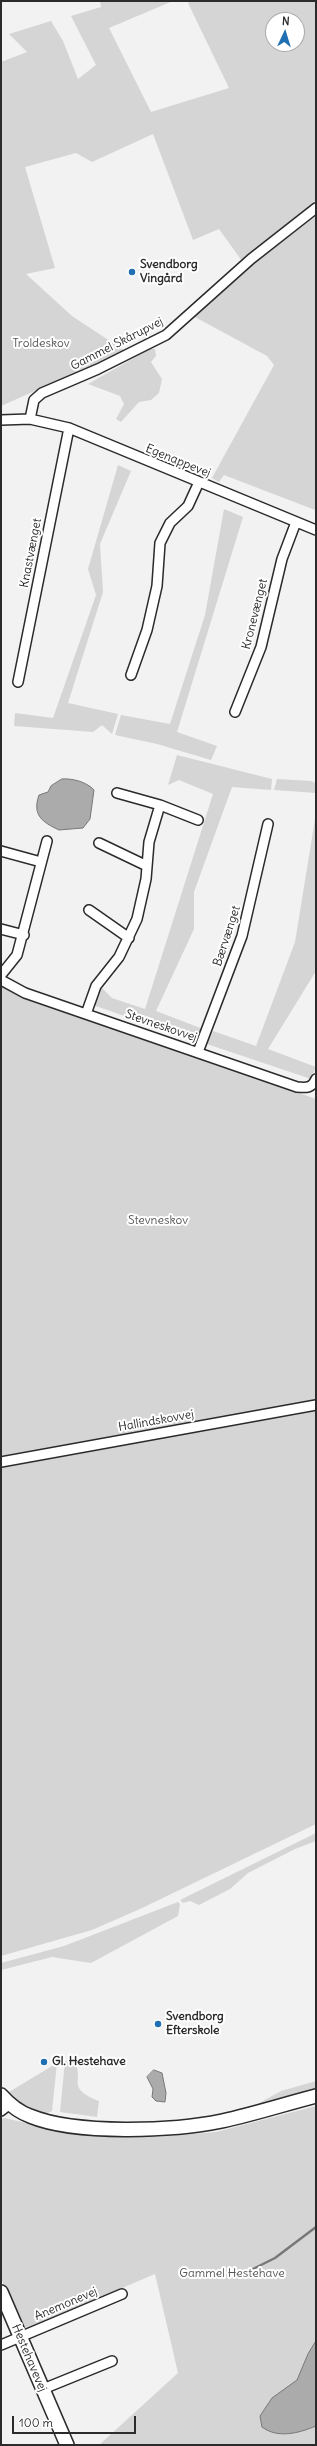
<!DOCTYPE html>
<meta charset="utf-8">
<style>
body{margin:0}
#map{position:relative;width:317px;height:2446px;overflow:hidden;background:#f2f2f2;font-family:Delius,sans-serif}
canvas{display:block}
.frame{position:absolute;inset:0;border:2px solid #2b2b2b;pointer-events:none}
.north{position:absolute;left:265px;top:12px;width:40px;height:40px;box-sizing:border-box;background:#fff;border:1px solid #aaa;border-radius:50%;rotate:4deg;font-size:11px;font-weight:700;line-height:16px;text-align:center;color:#2b2b2b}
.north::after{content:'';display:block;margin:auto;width:14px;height:18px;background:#1f6fb2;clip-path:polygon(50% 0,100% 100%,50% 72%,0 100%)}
.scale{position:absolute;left:12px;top:2416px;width:124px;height:18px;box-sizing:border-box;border:2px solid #2b2b2b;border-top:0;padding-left:5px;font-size:12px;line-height:14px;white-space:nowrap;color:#2b2b2b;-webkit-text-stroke:3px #fff;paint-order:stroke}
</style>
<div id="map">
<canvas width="317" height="2446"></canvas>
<div class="frame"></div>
<div class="north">N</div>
<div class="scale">100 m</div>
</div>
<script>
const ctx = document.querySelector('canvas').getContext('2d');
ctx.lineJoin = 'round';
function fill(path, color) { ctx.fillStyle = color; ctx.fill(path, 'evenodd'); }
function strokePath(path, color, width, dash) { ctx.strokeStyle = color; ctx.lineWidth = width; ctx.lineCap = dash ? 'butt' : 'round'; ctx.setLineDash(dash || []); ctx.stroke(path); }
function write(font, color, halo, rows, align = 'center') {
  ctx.font = font + ' Delius,sans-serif'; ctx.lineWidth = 4; ctx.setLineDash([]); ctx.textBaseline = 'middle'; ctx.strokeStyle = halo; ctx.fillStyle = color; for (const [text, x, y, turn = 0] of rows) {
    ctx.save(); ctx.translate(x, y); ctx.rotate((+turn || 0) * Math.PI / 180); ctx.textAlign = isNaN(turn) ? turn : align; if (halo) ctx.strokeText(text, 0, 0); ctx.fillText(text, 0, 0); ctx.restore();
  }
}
const green = new Path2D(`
 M 100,1 L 173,1 L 109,28 L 151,112 L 229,88 L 188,3 L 191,1 L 316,1 L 316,200 L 288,226 L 242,261 L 219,229 L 193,240 L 153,134 L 92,162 L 76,153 L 25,167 L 55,268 L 26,274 L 72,316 L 125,351 L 1,406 L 1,62 L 27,52 L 9,34 L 51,21 L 63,41 L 78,79 L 96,65 L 71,16 L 101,7 ZM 273,20 L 297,20 L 297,44 L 273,44 Z
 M 316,214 L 316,507 L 315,510 L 224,475 L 219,482 L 212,478 L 274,365 L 267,356 L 193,316 L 246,268 Z
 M 150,349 L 155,349 L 156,356 L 151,362 L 162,379 L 159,393 L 151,400 L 139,402 L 121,422 L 116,419 L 124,404 L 120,396 L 88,384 Z
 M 118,465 L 131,471 L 100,544 L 103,592 L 68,703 L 118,714 L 112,734 L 102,725 L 93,732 L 14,726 L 15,713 L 53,718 L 96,595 L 88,569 Z
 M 224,509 L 243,517 L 177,732 L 217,746 L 211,760 L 157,744 L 115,735 L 121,715 L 170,724 L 205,615 Z
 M 177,755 L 272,779 L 271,790 L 232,787 L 194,892 L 194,929 L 156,1011 L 203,1029 L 198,1040 L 195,1041 L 93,1005 L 100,986 L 112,998 L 145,1009 L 213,794 L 179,780 L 168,785 Z
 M 277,779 L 311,781 L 316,783 L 316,793 L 274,790 Z
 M 316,813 L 316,971 L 268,1049 L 316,1067 L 311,1079 L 207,1044 L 213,1031 L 256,1046 L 295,942 Z
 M 1,986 L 316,1099 L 316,1402 L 1,1456 Z
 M 316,1409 L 316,1824 L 140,1909 L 92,1930 L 1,1956 L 1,1468 Z
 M 316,1833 L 316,1841 L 295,1849 L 248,1873 L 230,1889 L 199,1905 L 190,1901 L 183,1903 L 180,1900 Z
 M 178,1902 L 180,1904 L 178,1916 L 91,1963 L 52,1957 L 1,1970 L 1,1963 L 64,1946 Z
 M 73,2060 C 87,2079 63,2087 99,2101 L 97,2117 L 60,2112 L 65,2061 Z
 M 57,2063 L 52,2111 C 36,2119 20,2104 9,2092 Z
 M 316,2081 L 316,2090 L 254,2106 L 281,2091 Z
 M 316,2106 L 316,2445 L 99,2445 L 178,2373 L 155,2274 L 24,2330 L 1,2278 L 1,2120 L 4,2118 L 72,2133 L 156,2137 L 216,2132 Z`);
const water = new Path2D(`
 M 62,779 C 72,778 87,782 94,790 L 90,819 L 83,828 L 59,830 C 42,822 32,815 39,795 L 48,792 L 51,786 Z
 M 154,2070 L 162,2073 L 166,2093 L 165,2102 L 156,2101 L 152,2097 L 153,2089 L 147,2077 Z
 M 316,2341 L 316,2426 C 299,2433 278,2439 262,2427 L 260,2416 L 272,2398 L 297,2380 L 308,2354 Z`);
const stream = new Path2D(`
 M 239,2276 L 275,2258 L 316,2227`);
const street = new Path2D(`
 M 30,419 L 34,400 L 42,393 L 98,369 L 166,335 L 251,259 L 316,208
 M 1,420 L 30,419 L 69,428 L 316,530
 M 131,675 L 147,630 L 157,586 L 160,543 L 170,523 L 188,506 L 199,482
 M 18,682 L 69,428
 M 235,712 L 261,647 L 282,559 L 296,522
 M 117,793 L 160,805 L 198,820
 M 99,843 L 145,865
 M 1,851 L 41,862
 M 89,910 L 129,938
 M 1,929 L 24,935
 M 1,975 L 17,955 L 47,841
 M 1,980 L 25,993 L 297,1087 C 307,1088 312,1088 316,1079
 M 86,1014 L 96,986 L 119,957 L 137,919 L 146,879 L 149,842 L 160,805
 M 198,1052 L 242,936 L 268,824
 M 1,1462 L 316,1405
 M 1,2111 L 10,2104
 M 1,2345 L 122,2294
 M 43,2389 L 112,2361`);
const secondary = new Path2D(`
 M 1,2095 C 9,2104 19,2112 30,2116 C 76,2135 174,2131 222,2121 C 254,2114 285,2104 316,2096
 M 1,2292 L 67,2445`);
const markers = [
 [132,272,4,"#1f6fb2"],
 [158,2024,4,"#1f6fb2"],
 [44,2062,4,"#1f6fb2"]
];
const poiNames = [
 ["Svendborg",140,265],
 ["Vingård",140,279],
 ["Svendborg",166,2017],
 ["Efterskole",166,2031],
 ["Gl. Hestehave",52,2062]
];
const parkNames = [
 ["Troldeskov",41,344],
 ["Stevneskov",158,1221],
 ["Gammel Hestehave",232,2274]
];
const streetNames = [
 ["Gammel Skårupvej",117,344,-27],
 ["Egenappevej",178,461,22],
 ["Knastvænget",31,553,-79],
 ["Kronevænget",255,614,-76],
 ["Bærvænget",227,936,-72],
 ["Stevneskovvej",161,1026,19],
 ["Hallindskovvej",156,1421,-10],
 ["Anemonevej",66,2304,-23],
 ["Hestehavevej",29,2358,67]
];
fill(green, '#d5d5d5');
fill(water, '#ababab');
strokePath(water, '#787878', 1);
strokePath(stream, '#787878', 2.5);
strokePath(street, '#2b2b2b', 12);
strokePath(secondary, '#2b2b2b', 16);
strokePath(street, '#fff', 9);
strokePath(secondary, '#fff', 13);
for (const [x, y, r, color] of markers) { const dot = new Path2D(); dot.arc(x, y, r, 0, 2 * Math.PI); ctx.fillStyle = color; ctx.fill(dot); strokePath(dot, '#fff', 1.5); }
write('bold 12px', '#2b2b2b', '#fff', poiNames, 'left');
write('12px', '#565656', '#fff', parkNames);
write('12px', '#2b2b2b', '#fff', streetNames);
</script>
